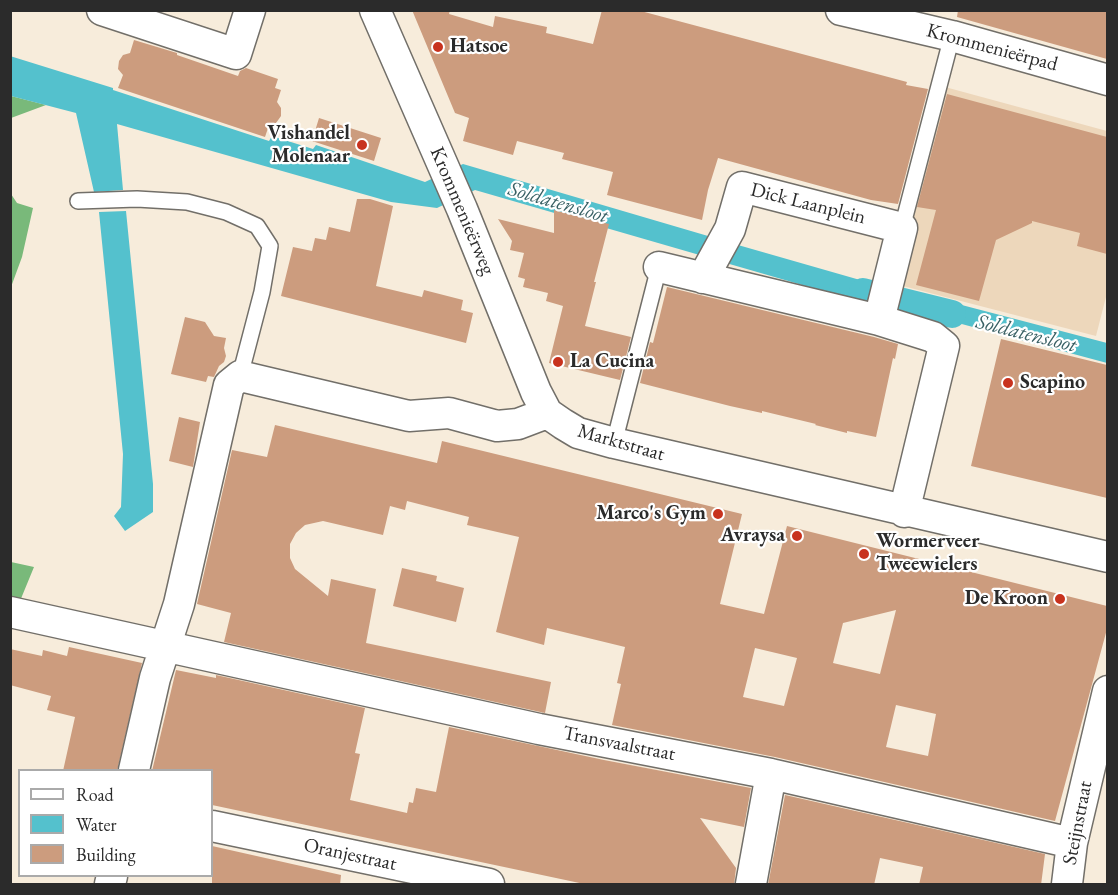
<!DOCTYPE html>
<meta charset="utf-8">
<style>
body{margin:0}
#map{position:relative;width:1118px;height:895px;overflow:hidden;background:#f7ecdb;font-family:"EB Garamond",serif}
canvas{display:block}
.frame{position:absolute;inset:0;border:12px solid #2b2b2b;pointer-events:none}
.legend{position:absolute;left:18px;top:769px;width:195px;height:108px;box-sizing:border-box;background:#fff;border:2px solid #aaa;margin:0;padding:8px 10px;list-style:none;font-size:18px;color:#2b2b2b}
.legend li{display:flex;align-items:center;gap:12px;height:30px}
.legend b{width:30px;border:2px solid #aaa}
</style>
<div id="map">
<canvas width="1118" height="895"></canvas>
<div class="frame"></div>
<ul class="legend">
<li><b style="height:8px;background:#fff"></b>Road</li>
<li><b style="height:16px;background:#54c1cd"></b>Water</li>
<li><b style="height:16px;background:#cc9c7e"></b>Building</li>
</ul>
</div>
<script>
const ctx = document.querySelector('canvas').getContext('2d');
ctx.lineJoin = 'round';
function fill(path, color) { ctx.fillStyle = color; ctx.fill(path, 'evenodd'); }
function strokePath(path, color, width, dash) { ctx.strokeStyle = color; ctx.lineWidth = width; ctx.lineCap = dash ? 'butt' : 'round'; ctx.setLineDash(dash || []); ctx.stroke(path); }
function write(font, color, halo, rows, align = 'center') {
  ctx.font = font + ' "EB Garamond",serif'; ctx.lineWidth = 4.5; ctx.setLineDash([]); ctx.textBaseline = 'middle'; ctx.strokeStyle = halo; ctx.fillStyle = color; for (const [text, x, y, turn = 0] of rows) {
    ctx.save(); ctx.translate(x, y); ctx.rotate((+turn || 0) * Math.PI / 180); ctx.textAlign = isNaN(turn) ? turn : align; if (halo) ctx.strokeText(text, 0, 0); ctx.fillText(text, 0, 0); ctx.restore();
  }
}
const built = new Path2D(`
 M 945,87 L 1107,131 L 1107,293 L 1096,336 L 903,286 L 915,203 Z`);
const forest = new Path2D(`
 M 11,96 L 46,105 L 11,118 Z
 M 11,194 L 17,203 L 33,208 L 22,257 L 11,287 Z
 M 11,562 L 34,567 L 20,601 L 11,599 Z`);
const water = new Path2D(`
 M 10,56 L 113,88 L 113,90 L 269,141 L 272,136 L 313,149 L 316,145 L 425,182 L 463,164 L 708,236 L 703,256 L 475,190 L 437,208 L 391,202 L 117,124 L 123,190 L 94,192 L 76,113 L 11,96 Z
 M 126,211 L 153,484 L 153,512 L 125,531 L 114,516 L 121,507 L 123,454 L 99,212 Z
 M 738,245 L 874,284 L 868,304 L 726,263 Z
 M 912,292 L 1107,343 L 1107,363 L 917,312 Z`);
const canal = new Path2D(`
 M 863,292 L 952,314`);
const building = new Path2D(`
 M 412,10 L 450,10 L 449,14 L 493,27 L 495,16 L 547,27 L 546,33 L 593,44 L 602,10 L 637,10 L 907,82 L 906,85 L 928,89 L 898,204 L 871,200 L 718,158 L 708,190 L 702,220 L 607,195 L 613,172 L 562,159 L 564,153 L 517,141 L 513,155 L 463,141 L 469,118 L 455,113 Z
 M 958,10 L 1107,10 L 1107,59 L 957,17 Z
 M 134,40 L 177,53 L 177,55 L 238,76 L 240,71 L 246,68 L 278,79 L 275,88 L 281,90 L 277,102 L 281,108 L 281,116 L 276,123 L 269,125 L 265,137 L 118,88 L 123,75 L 118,69 L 119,61 L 123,55 L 130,53 Z
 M 947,94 L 1107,137 L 1107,254 L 1077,246 L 1080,233 L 1032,221 L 1032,223 L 996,240 L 979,301 L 916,285 L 936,210 L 917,207 Z
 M 319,118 L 381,138 L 374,161 L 312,141 Z
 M 357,199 L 370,199 L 393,206 L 376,286 L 422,297 L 424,290 L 463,300 L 461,310 L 473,313 L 466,343 L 281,296 L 293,247 L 312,251 L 315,238 L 326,240 L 329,227 L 350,232 Z
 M 554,210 L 609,224 L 594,282 L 596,282 L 585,326 L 631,337 L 620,380 L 549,363 L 563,306 L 546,301 L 548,293 L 523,287 L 525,279 L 518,277 L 524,253 L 510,250 L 512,241 L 498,219 L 554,233 Z
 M 667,287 L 874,337 L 898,344 L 895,359 L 893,358 L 876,437 L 847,431 L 847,433 L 815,425 L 816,424 L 762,411 L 762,413 L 730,406 L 640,383 L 650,342 L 653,343 Z
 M 185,317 L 205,322 L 214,336 L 226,338 L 224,348 L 226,356 L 224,362 L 219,366 L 214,377 L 208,376 L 206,382 L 171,374 Z
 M 1001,339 L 1107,365 L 1107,498 L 971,466 Z
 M 179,417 L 200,422 L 193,467 L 169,461 Z
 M 275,425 L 437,463 L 442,441 L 742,514 L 720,604 L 764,614 L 787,526 L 1107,606 L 1107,629 L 1055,821 L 775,757 L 612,725 L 621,684 L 617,683 L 625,647 L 547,628 L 544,645 L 496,632 L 519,537 L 467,525 L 469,517 L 407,501 L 405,510 L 390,506 L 383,535 L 323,521 L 305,525 L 296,533 L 290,544 L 290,558 L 295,569 L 328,596 L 331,579 L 376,589 L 366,643 L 551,682 L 545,713 L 224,642 L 231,613 L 197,604 L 232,450 L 267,457 ZM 896,610 L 880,674 L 833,663 L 843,623 ZM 755,648 L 797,658 L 784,706 L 743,697 ZM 896,705 L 936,714 L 928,756 L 886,747 Z
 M 402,568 L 437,576 L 436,581 L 464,588 L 456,622 L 393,606 Z
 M 69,647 L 142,663 L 117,771 L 63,771 L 75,717 L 47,710 L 51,696 L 10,685 L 10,649 L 42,656 L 43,650 L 67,656 Z
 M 176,670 L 216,678 L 216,675 L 365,708 L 355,753 L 360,754 L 350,800 L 407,813 L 409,802 L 413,803 L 416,788 L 436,792 L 449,727 L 604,760 L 751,788 L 744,827 L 700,818 L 736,868 L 734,885 L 589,885 L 212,805 L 212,771 L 152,771 Z
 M 785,795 L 1045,854 L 1041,885 L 919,885 L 923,867 L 880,858 L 874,885 L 768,885 Z
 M 212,846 L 341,875 L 340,885 L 212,885 Z`);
const lane = new Path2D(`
 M 78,201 L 137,199 L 187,202 L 226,212 L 257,226 L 270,246 L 262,292 L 240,376
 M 902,228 L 952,36
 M 614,443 L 659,267`);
const street = new Path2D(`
 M 102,10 L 236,54 L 250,10
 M 375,10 L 462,209 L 536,392 L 547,413 L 563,424 L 578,433 L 614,443 L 1108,557
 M 841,10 L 952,36 L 1108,80
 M 659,267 L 879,320 L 933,337 L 944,346 L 904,512
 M 703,278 L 730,229 L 742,187 L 902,228 L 879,320
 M 10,612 L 539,729 L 771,774 L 1072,843
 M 134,770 L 155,678 L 179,604 L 229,385 L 240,376 L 409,416 L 449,413 L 497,426 L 518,424 L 547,413
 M 212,826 L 489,884
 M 110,884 L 112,876
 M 751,884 L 771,774
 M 1067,884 L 1072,843 L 1108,691`);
const markers = [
 [438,47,6,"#c8321e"],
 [362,145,6,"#c8321e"],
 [558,362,6,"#c8321e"],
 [1008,383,6,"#c8321e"],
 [718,514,6,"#c8321e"],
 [797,536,6,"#c8321e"],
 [864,554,6,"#c8321e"],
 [1060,599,6,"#c8321e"]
];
const poiNames = [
 ["Hatsoe",450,47],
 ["Vishandel",350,134,"right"],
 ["Molenaar",350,157,"right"],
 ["La Cucina",570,362],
 ["Scapino",1020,383],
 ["Marco's Gym",706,514,"right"],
 ["Avraysa",785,536,"right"],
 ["Wormerveer",876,542],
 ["Tweewielers",876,565],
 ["De Kroon",1048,599,"right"]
];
const streetNames = [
 ["Krommenieërpad",992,48,15],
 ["Dick Laanplein",808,204,14],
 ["Krommenieërweg",462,211,67],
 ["Marktstraat",621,443,16],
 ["Transvaalstraat",619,744,11],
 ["Steijnstraat",1078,823,-79],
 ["Oranjestraat",350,855,12]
];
const waterNames = [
 ["Soldatensloot",558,203,16],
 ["Soldatensloot",1026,334,14]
];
fill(built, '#edd7bb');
fill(forest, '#79b97a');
fill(water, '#54c1cd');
strokePath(canal, '#54c1cd', 28);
fill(building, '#cc9c7e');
strokePath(lane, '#726f69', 18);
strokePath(street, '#726f69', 33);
strokePath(lane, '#fff', 15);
strokePath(street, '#fff', 30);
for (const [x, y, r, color] of markers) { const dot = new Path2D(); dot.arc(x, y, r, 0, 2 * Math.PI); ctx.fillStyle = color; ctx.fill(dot); strokePath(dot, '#fff', 2); }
write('bold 20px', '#2b2b2b', '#fff', poiNames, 'left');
write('20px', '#2b2b2b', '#fff', streetNames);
write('italic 21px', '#396064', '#fff', waterNames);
</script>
